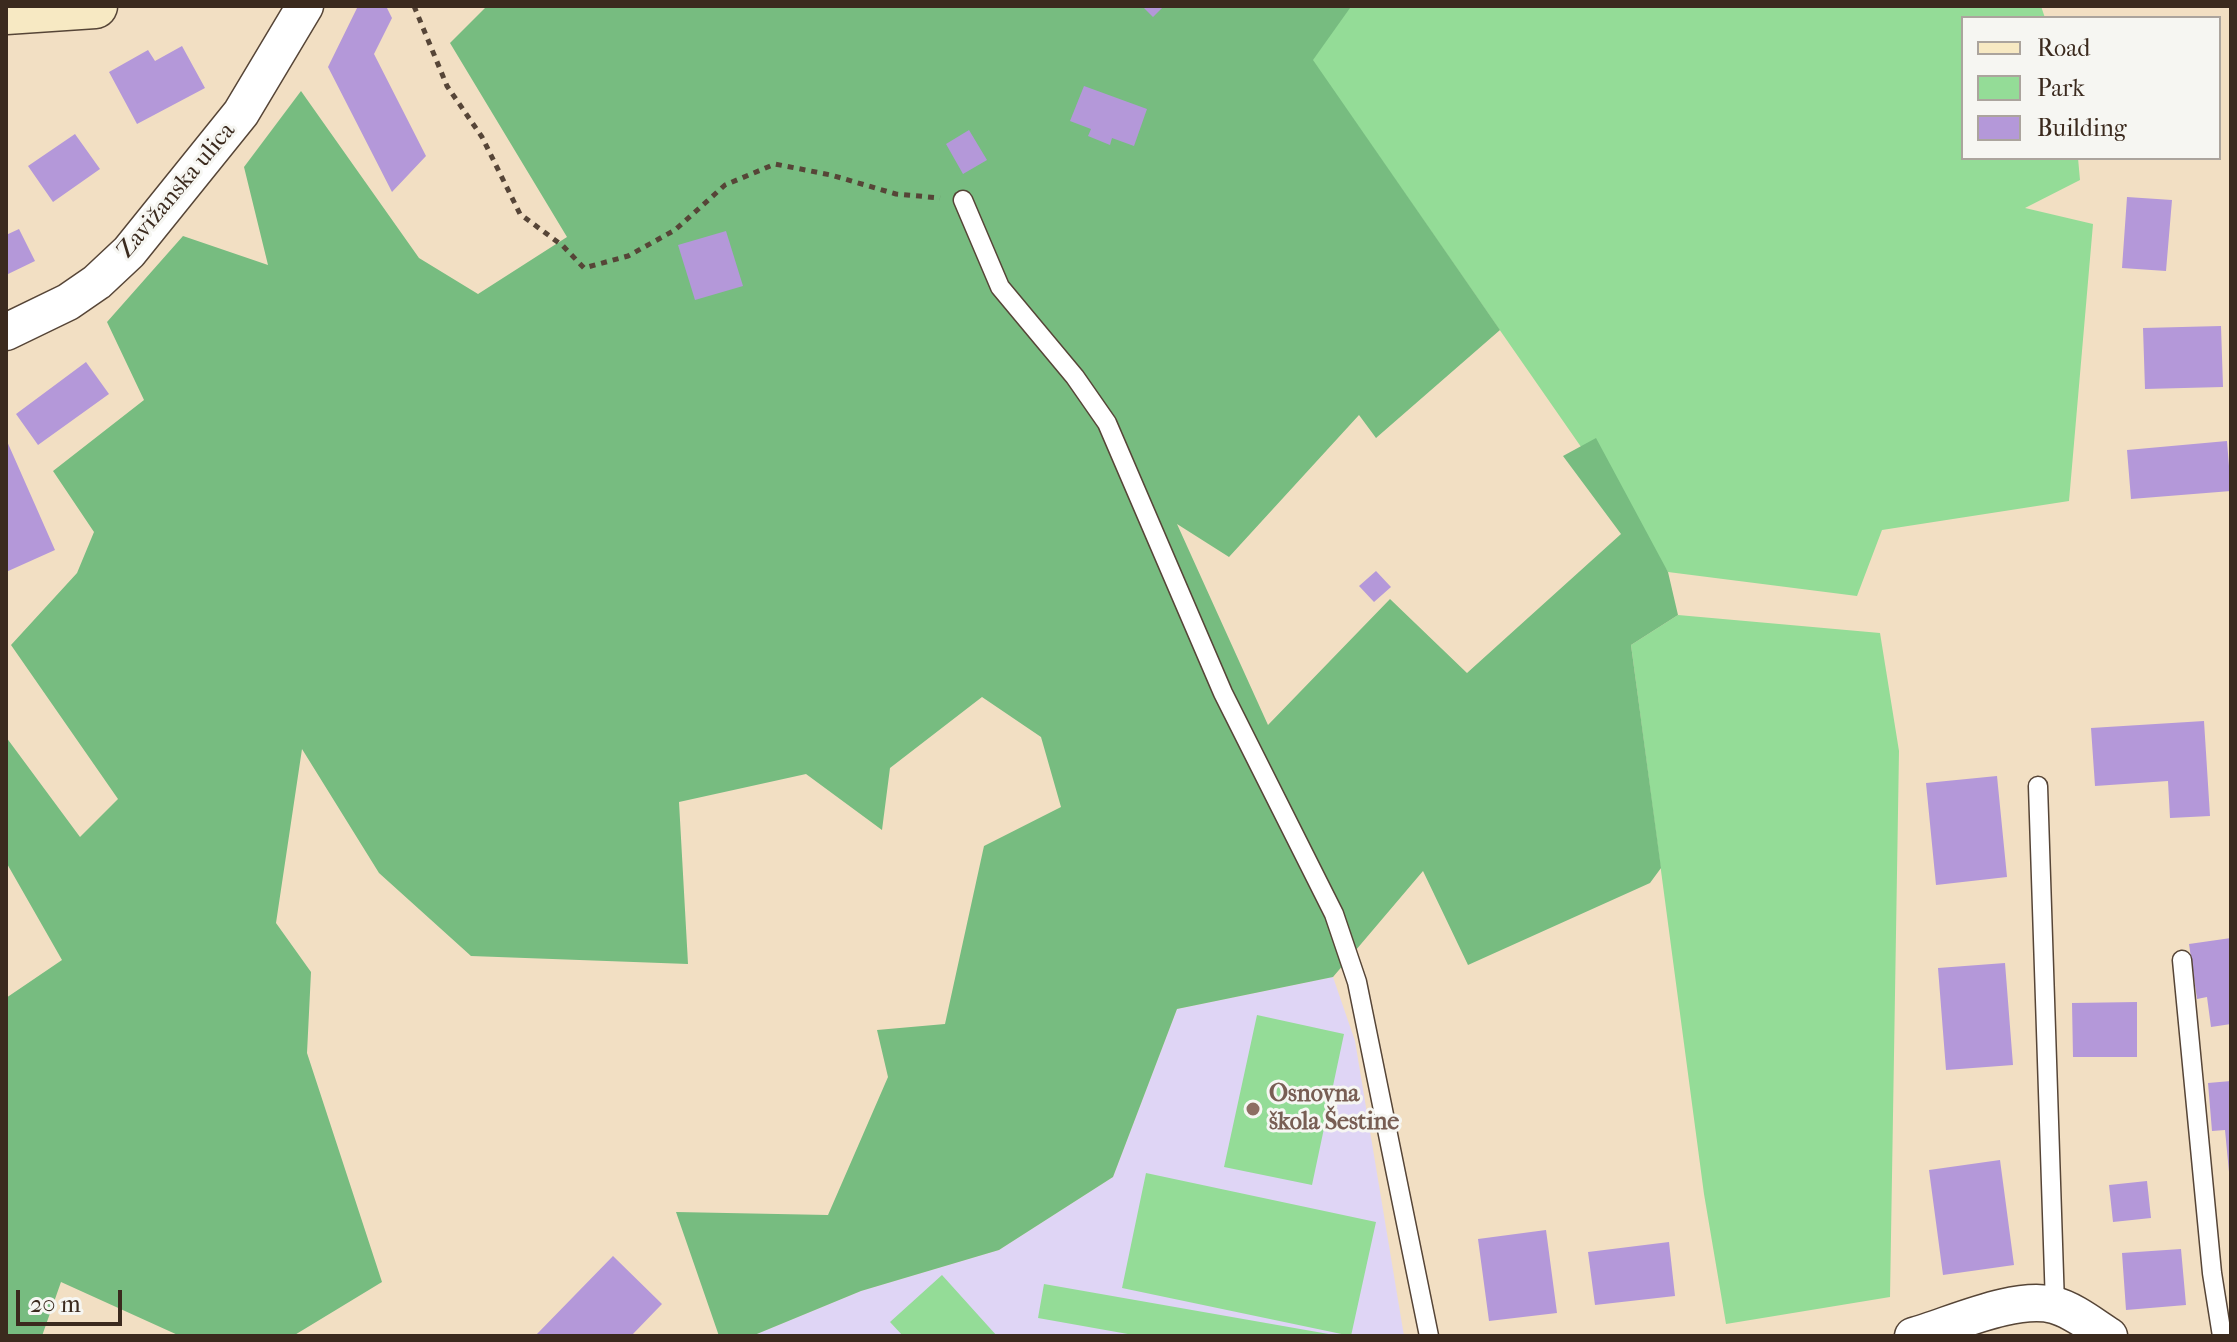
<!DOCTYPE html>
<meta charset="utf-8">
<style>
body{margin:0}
#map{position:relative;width:2237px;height:1342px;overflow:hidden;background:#f2dfc3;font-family:"IM FELL French Canon",serif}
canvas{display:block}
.frame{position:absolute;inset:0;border:8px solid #3b2a1e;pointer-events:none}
.legend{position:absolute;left:1961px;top:16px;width:260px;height:144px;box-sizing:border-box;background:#f6f6f2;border:2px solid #aba49d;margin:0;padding:10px 14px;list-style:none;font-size:24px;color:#3b2a1e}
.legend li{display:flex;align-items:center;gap:16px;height:40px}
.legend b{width:40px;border:2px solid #aba49d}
.scale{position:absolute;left:16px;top:1290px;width:106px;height:36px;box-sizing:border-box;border:4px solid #3b2a1e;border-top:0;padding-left:10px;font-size:24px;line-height:28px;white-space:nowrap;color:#3b2a1e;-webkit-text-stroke:6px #f6f6f2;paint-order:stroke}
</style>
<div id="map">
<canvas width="2237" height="1342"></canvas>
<div class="frame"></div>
<ul class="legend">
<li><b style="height:10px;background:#f7e9c3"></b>Road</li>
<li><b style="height:22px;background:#94dc97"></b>Park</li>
<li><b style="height:22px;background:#b498d9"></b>Building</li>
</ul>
<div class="scale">20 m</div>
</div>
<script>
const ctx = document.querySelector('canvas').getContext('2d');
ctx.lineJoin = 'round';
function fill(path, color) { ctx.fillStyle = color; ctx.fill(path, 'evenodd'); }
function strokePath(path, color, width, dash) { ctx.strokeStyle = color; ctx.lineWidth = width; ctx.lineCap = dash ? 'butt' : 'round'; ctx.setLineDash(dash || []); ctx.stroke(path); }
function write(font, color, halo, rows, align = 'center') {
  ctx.font = font + ' "IM FELL French Canon",serif'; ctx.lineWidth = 6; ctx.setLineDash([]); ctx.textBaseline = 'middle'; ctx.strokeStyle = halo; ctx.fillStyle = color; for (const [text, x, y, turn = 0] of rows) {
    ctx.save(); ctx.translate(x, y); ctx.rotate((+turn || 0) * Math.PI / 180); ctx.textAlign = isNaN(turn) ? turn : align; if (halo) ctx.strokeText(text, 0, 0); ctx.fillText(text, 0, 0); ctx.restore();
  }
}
const built = new Path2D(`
 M 1333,977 L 1355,1041 L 1404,1336 L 752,1336 L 861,1291 L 999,1250 L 1113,1177 L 1177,1009 Z`);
const green = new Path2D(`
 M 1347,6 L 2041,6 L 2045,18 L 1963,18 L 1963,158 L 2078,158 L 2080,180 L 2025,208 L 2093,224 L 2069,501 L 1882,530 L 1857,596 L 1668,572 L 1312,60 L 1349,8 Z
 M 1678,615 L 1880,633 L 1899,751 L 1890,1297 L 1726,1324 L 1704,1194 L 1631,645 Z
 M 1257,1015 L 1344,1034 L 1312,1185 L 1224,1167 Z
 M 1146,1173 L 1376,1222 L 1351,1336 L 1122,1288 Z
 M 942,1275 L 997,1336 L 903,1336 L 890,1322 Z
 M 1044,1284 L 1340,1336 L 1139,1336 L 1038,1318 Z`);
const forest = new Path2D(`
 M 487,6 L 1350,8 L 1313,60 L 1500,330 L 1376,438 L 1359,415 L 1229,557 L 1177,524 L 1268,725 L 1390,599 L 1467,673 L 1621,534 L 1563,456 L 1596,438 L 1668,572 L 1678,615 L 1631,645 L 1661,868 L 1650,883 L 1468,965 L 1423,871 L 1333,977 L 1177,1009 L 1113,1177 L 999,1250 L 861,1291 L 752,1336 L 719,1336 L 676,1212 L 828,1215 L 888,1077 L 877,1030 L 945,1024 L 984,846 L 1061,807 L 1041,737 L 982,697 L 890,768 L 882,830 L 806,774 L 679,802 L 688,964 L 471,956 L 379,873 L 302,749 L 276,923 L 311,972 L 307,1053 L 382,1282 L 293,1336 L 180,1336 L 61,1282 L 42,1336 L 6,1336 L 6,998 L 62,960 L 6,862 L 6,737 L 80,837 L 118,799 L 11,645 L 77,573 L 94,532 L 53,471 L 144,400 L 107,322 L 183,236 L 268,265 L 244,167 L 301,91 L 419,258 L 478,294 L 567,237 L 450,43 Z`);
const building = new Path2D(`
 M 358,6 L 386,6 L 392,18 L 374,54 L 426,156 L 392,192 L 328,67 Z
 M 1142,6 L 1164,6 L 1153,17 Z
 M 182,46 L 205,88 L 137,124 L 109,72 L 148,50 L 155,61 Z
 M 1084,86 L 1147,109 L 1134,146 L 1112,138 L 1110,145 L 1088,136 L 1091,129 L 1070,121 Z
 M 969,130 L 987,160 L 963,174 L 946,144 Z
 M 75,134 L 100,169 L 53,202 L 28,166 Z
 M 2127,197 L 2172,200 L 2166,271 L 2122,268 Z
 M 19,229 L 35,261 L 6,275 L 6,235 Z
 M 726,231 L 743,286 L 695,300 L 678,245 Z
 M 2221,326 L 2223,387 L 2145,389 L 2143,328 Z
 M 86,362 L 109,394 L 38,445 L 16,414 Z
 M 6,439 L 55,550 L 6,572 Z
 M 2227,441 L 2231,491 L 2131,499 L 2127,450 Z
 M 1376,571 L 1391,587 L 1374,602 L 1359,586 Z
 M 2204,721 L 2210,816 L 2170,818 L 2168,781 L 2095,786 L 2091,728 Z
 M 1997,776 L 2007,877 L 1936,885 L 1926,783 Z
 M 2231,938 L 2231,1024 L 2211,1027 L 2207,997 L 2197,999 L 2189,944 Z
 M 2005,963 L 2013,1065 L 1946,1070 L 1938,968 Z
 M 2137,1002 L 2137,1057 L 2073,1057 L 2072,1003 Z
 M 2231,1081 L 2231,1172 L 2229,1172 L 2225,1130 L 2212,1131 L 2208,1083 Z
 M 2000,1160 L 2014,1265 L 1943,1275 L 1929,1170 Z
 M 2147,1181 L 2151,1218 L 2113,1222 L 2109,1185 Z
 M 1546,1230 L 1557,1313 L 1489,1321 L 1478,1239 Z
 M 1669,1242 L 1675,1296 L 1595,1305 L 1588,1252 Z
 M 2181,1249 L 2186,1305 L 2126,1310 L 2122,1253 Z
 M 613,1256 L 662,1304 L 631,1336 L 535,1336 Z`);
const path = new Path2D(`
 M 414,6 L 447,86 L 482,137 L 520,214 L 563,246 L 584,268 L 628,256 L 675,230 L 725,185 L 775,164 L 831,175 L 896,194 L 940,198`);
const service = new Path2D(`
 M 963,200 L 1000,287 L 1075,377 L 1107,423 L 1223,693 L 1334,914 L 1357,982 L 1429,1336
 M 2038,786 L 2055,1305
 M 2182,960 L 2212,1273 L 2222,1336`);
const minor = new Path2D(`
 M 6,332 L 68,302 L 97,282 L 129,252 L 241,113 L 305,6
 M 1913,1336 C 1952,1325 2015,1295 2054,1305 C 2073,1310 2093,1326 2109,1336`);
const secondary = new Path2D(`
 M 6,12 L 95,6`);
const markers = [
 [1253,1109,8,"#8d6e63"]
];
const streetNames = [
 ["Zavižanska ulica",177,191,-50]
];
const educationNames = [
 ["Osnovna",1269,1095],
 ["škola Šestine",1269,1123]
];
fill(built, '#dfd5f5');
fill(green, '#94dc97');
fill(forest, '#77bc80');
fill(building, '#b498d9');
strokePath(service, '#564537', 21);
strokePath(minor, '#564537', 39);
strokePath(secondary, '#564537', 47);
strokePath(path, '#564537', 5, [6, 6]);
strokePath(service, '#fff', 18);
strokePath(minor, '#fff', 36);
strokePath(secondary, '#f7e9c3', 44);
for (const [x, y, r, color] of markers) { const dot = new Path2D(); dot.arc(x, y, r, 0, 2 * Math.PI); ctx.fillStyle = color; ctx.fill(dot); strokePath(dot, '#f6f6f2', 3); }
write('24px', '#3b2a1e', '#f6f6f2', streetNames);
write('bold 24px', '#785e54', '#f6f6f2', educationNames, 'left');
</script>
